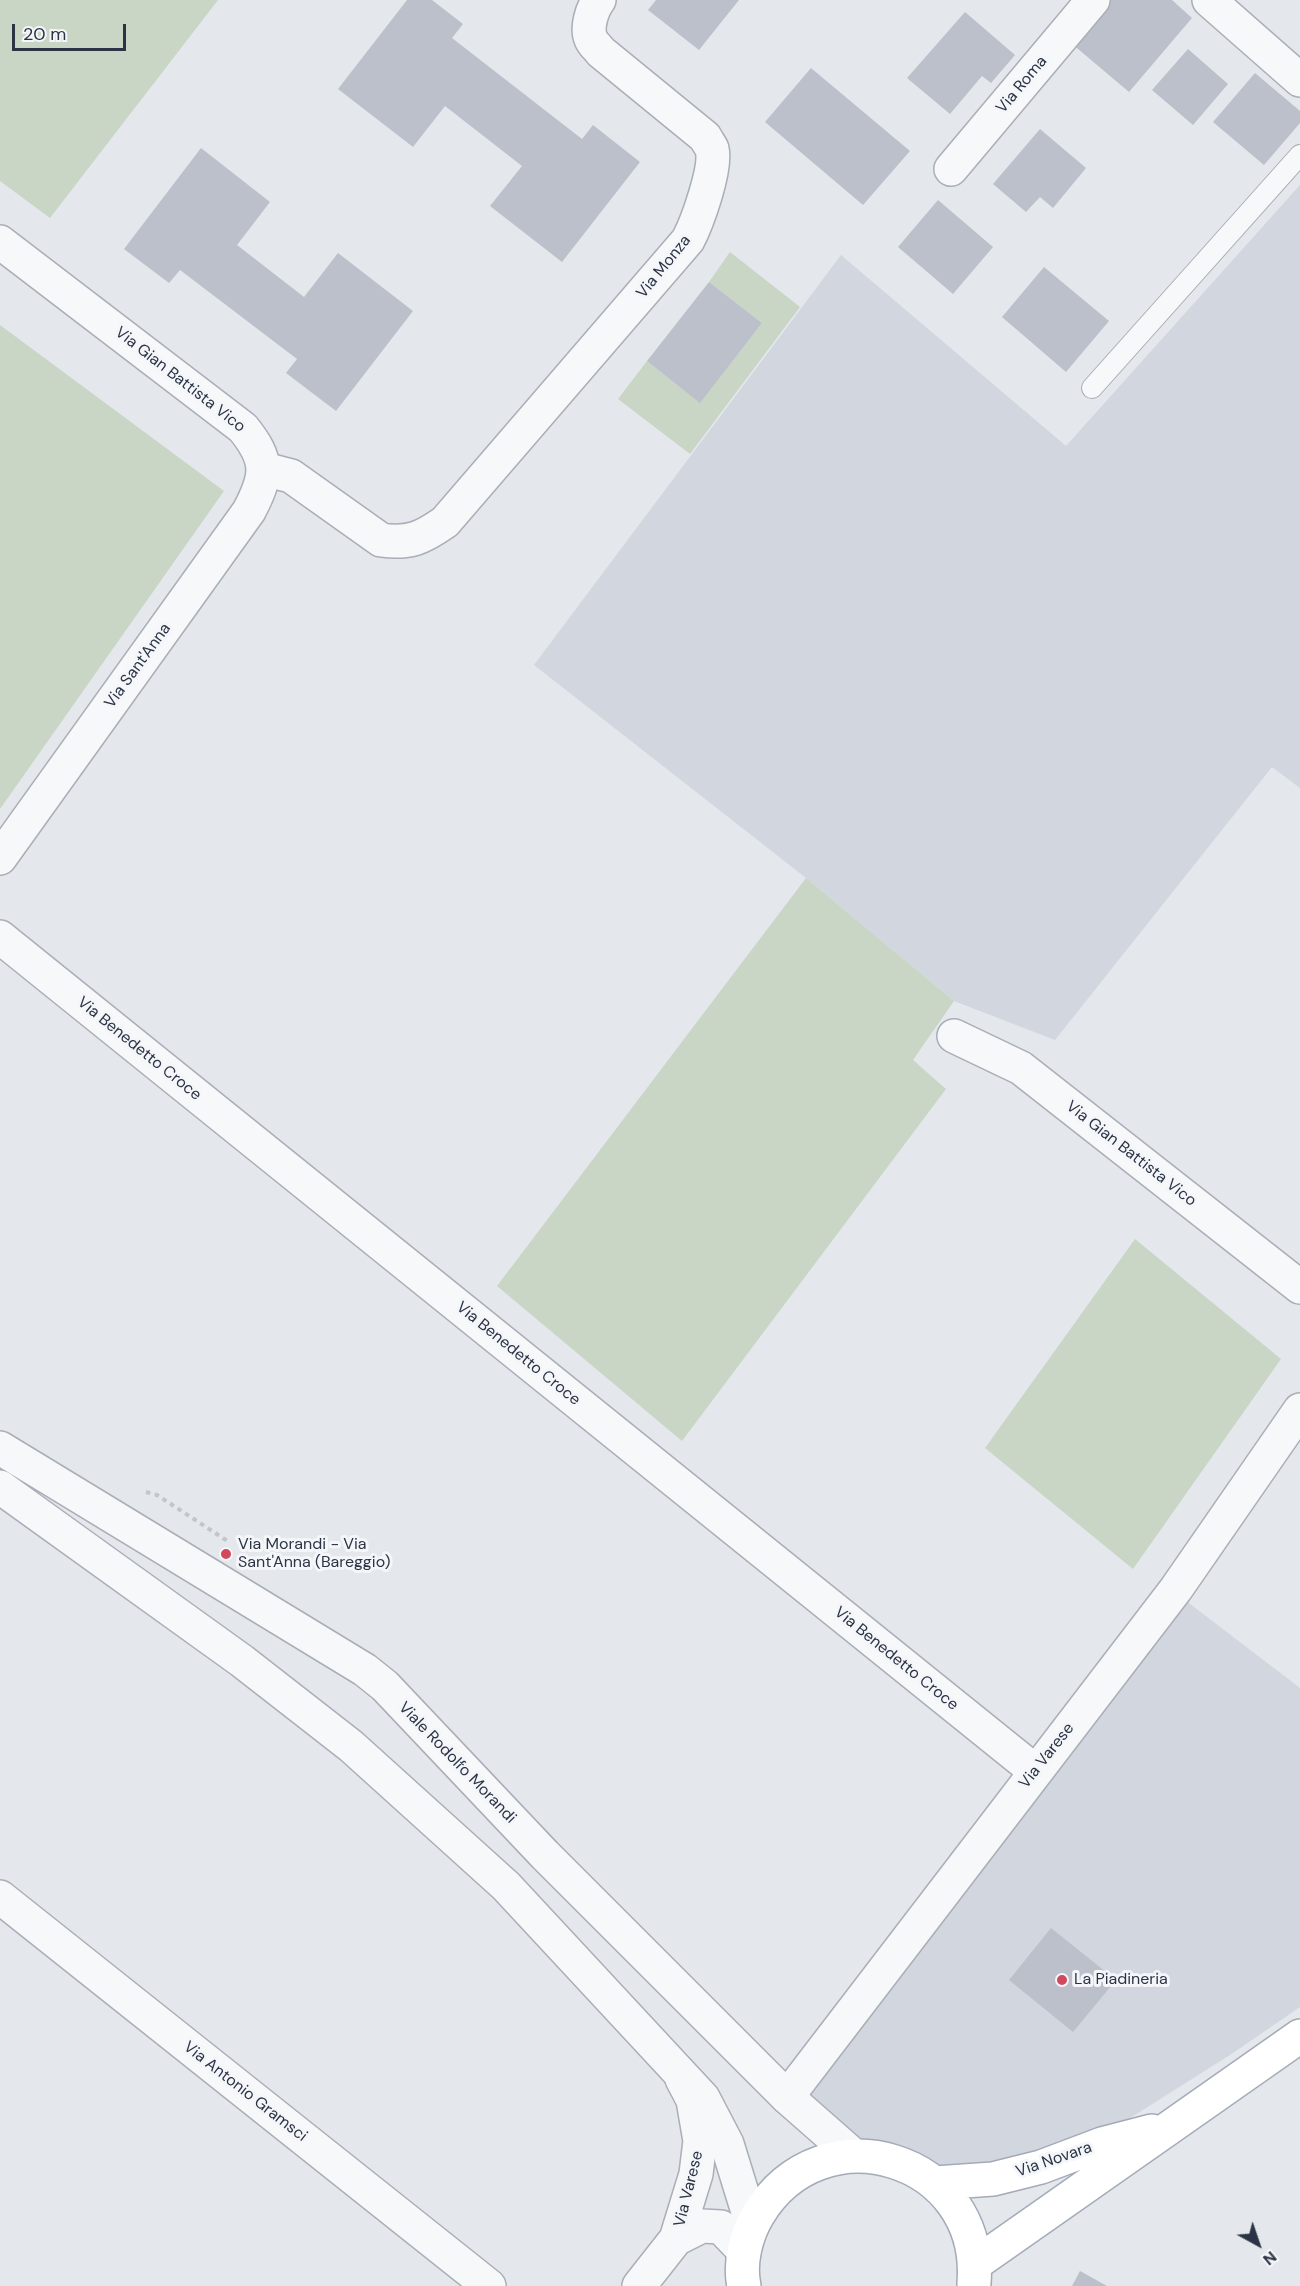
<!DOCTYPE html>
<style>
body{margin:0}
#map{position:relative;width:1300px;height:2286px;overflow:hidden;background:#e4e7ec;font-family:"DM Sans",sans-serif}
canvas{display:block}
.north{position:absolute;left:1228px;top:2214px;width:60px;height:60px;-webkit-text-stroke:4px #f4f6f9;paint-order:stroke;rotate:140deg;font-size:16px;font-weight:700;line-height:24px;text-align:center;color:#2b3445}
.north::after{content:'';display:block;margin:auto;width:21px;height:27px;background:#2b3445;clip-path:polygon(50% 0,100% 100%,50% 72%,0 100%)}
.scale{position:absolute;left:12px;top:24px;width:114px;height:27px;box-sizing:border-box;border:3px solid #2b3445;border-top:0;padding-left:8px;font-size:18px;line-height:21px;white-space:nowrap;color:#2b3445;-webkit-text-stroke:4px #f4f6f9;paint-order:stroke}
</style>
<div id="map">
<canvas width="1300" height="2286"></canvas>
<div class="north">N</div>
<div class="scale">20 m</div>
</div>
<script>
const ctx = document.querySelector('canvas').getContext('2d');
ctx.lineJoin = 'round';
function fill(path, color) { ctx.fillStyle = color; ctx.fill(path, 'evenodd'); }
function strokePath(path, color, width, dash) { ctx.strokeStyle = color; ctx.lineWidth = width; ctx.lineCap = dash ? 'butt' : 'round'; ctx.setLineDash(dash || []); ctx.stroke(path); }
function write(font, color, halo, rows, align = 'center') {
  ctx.font = font + ' "DM Sans",sans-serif'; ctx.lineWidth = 6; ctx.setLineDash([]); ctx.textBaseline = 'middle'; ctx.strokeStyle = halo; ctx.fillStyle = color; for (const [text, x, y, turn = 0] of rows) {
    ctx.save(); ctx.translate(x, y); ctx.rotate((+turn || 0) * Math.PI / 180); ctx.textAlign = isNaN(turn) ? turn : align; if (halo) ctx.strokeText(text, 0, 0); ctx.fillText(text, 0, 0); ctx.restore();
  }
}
const built = new Path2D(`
 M 1300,185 L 1300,788 L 1272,767 L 1055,1040 L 954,1001 L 806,878 L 534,665 L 841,255 L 1066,446 Z
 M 1181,1597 L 1300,1688 L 1300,2007 L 1230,2055 L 1100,2137 L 1044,2159 L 941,2173 L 858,2147 L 802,2096 Z`);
const green = new Path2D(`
 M 0,0 L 218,0 L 50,218 L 0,181 Z
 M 730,252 L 800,307 L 690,454 L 618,399 L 647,361 L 700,402 L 762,323 L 709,282 Z
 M 0,325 L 224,491 L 0,809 Z
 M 806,878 L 954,1001 L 913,1060 L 946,1089 L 682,1441 L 497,1286 Z
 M 1135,1239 L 1281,1359 L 1133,1569 L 985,1448 Z`);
const building = new Path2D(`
 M 407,0 L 432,0 L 463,24 L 452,38 L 582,139 L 593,125 L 640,162 L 562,262 L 490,206 L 522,166 L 445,106 L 413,147 L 338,89 Z
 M 656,0 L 739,0 L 699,50 L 648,10 Z
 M 1108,0 L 1172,0 L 1192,18 L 1129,92 L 1071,43 Z
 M 965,12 L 1015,55 L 991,83 L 982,76 L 950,114 L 907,78 Z
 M 1188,49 L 1228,84 L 1193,125 L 1152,90 Z
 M 811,68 L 910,151 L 863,205 L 765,122 Z
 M 1255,73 L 1300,111 L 1300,123 L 1264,165 L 1213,122 Z
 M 1040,129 L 1086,168 L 1053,208 L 1040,197 L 1026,212 L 993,184 Z
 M 201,148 L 270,202 L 237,245 L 304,297 L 338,253 L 413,311 L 336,411 L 286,373 L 297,359 L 180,270 L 169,283 L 124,249 Z
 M 938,200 L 993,247 L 953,294 L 898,247 Z
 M 1044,267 L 1109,321 L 1066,372 L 1002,317 Z
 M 709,282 L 762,323 L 700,403 L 647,361 Z
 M 1051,1928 L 1116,1980 L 1073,2032 L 1009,1980 Z
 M 1080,2271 L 1107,2286 L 1072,2286 Z`);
const path = new Path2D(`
 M 146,1492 L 157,1495 L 229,1542`);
const service = new Path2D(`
 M 1092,388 L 1300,155`);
const minor = new Path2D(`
 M 1209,0 L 1300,80
 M 951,169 L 1093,0
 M 0,242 L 243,428 C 269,460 268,475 249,511 L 0,858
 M 264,469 L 291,476 L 381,540 C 410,544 422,538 445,522 L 688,240 C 697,223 717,168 712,149 C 711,146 707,141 705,137 L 601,52 C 598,48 593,44 591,39 C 586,28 592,9 599,0
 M 0,937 L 1035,1771
 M 954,1036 L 1021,1068 L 1300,1287
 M 0,1897 L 489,2286
 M 787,2097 L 1176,1589 L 1300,1410
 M 676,2239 L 702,2226 L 721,2227 L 744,2251
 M 639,2286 L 676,2239 L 696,2174 L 700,2141 L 693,2100 L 682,2079`);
const tertiary = new Path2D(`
 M 0,1448 L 365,1670 L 385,1686 L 545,1855 L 787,2097 L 853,2155
 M 0,1487 L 242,1661 L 351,1746 L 506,1886 L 703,2098 L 727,2144 L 752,2225`);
const primary = new Path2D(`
 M 935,2183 L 993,2179 L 1041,2167 L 1102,2144 L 1152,2131
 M 975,2264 L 1300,2036
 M 744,2286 C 739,2263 746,2235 758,2215 C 822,2108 984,2157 974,2283`);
const markers = [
 [226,1554,6,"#d1495b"],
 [1062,1980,6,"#d1495b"]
];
const streetNames = [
 ["Via Roma",1022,85,-50],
 ["Via Monza",664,267,-51],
 ["Via Gian Battista Vico",180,380,38],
 ["Via Sant'Anna",138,666,-54],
 ["Via Benedetto Croce",139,1049,39],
 ["Via Gian Battista Vico",1131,1154,38],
 ["Via Benedetto Croce",518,1354,39],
 ["Via Benedetto Croce",896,1659,39],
 ["Via Varese",1047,1756,-52],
 ["Viale Rodolfo Morandi",457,1763,46],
 ["Via Antonio Gramsci",245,2092,38],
 ["Via Novara",1054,2160,-19],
 ["Via Varese",689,2189,-76]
];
const poiNames = [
 ["Via Morandi - Via",238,1545],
 ["Sant'Anna (Bareggio)",238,1563],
 ["La Piadineria",1074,1980]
];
fill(built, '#d2d6de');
fill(green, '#c9d6c5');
fill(building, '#bbc0ca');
strokePath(service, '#a9aeb7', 22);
strokePath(minor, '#a9aeb7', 36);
strokePath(tertiary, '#a9aeb7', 36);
strokePath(primary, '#a3abb8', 36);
strokePath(path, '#c2c5cb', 4, [4.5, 4.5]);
strokePath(service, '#f7f8fa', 20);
strokePath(minor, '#f7f8fa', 33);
strokePath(tertiary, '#f7f8fa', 33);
strokePath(primary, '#fff', 33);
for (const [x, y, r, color] of markers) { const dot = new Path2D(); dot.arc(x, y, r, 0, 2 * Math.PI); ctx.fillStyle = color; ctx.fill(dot); strokePath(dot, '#f4f6f9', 2); }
write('16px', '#2b3445', '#f4f6f9', streetNames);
write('16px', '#2b3445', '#f4f6f9', poiNames, 'left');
</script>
